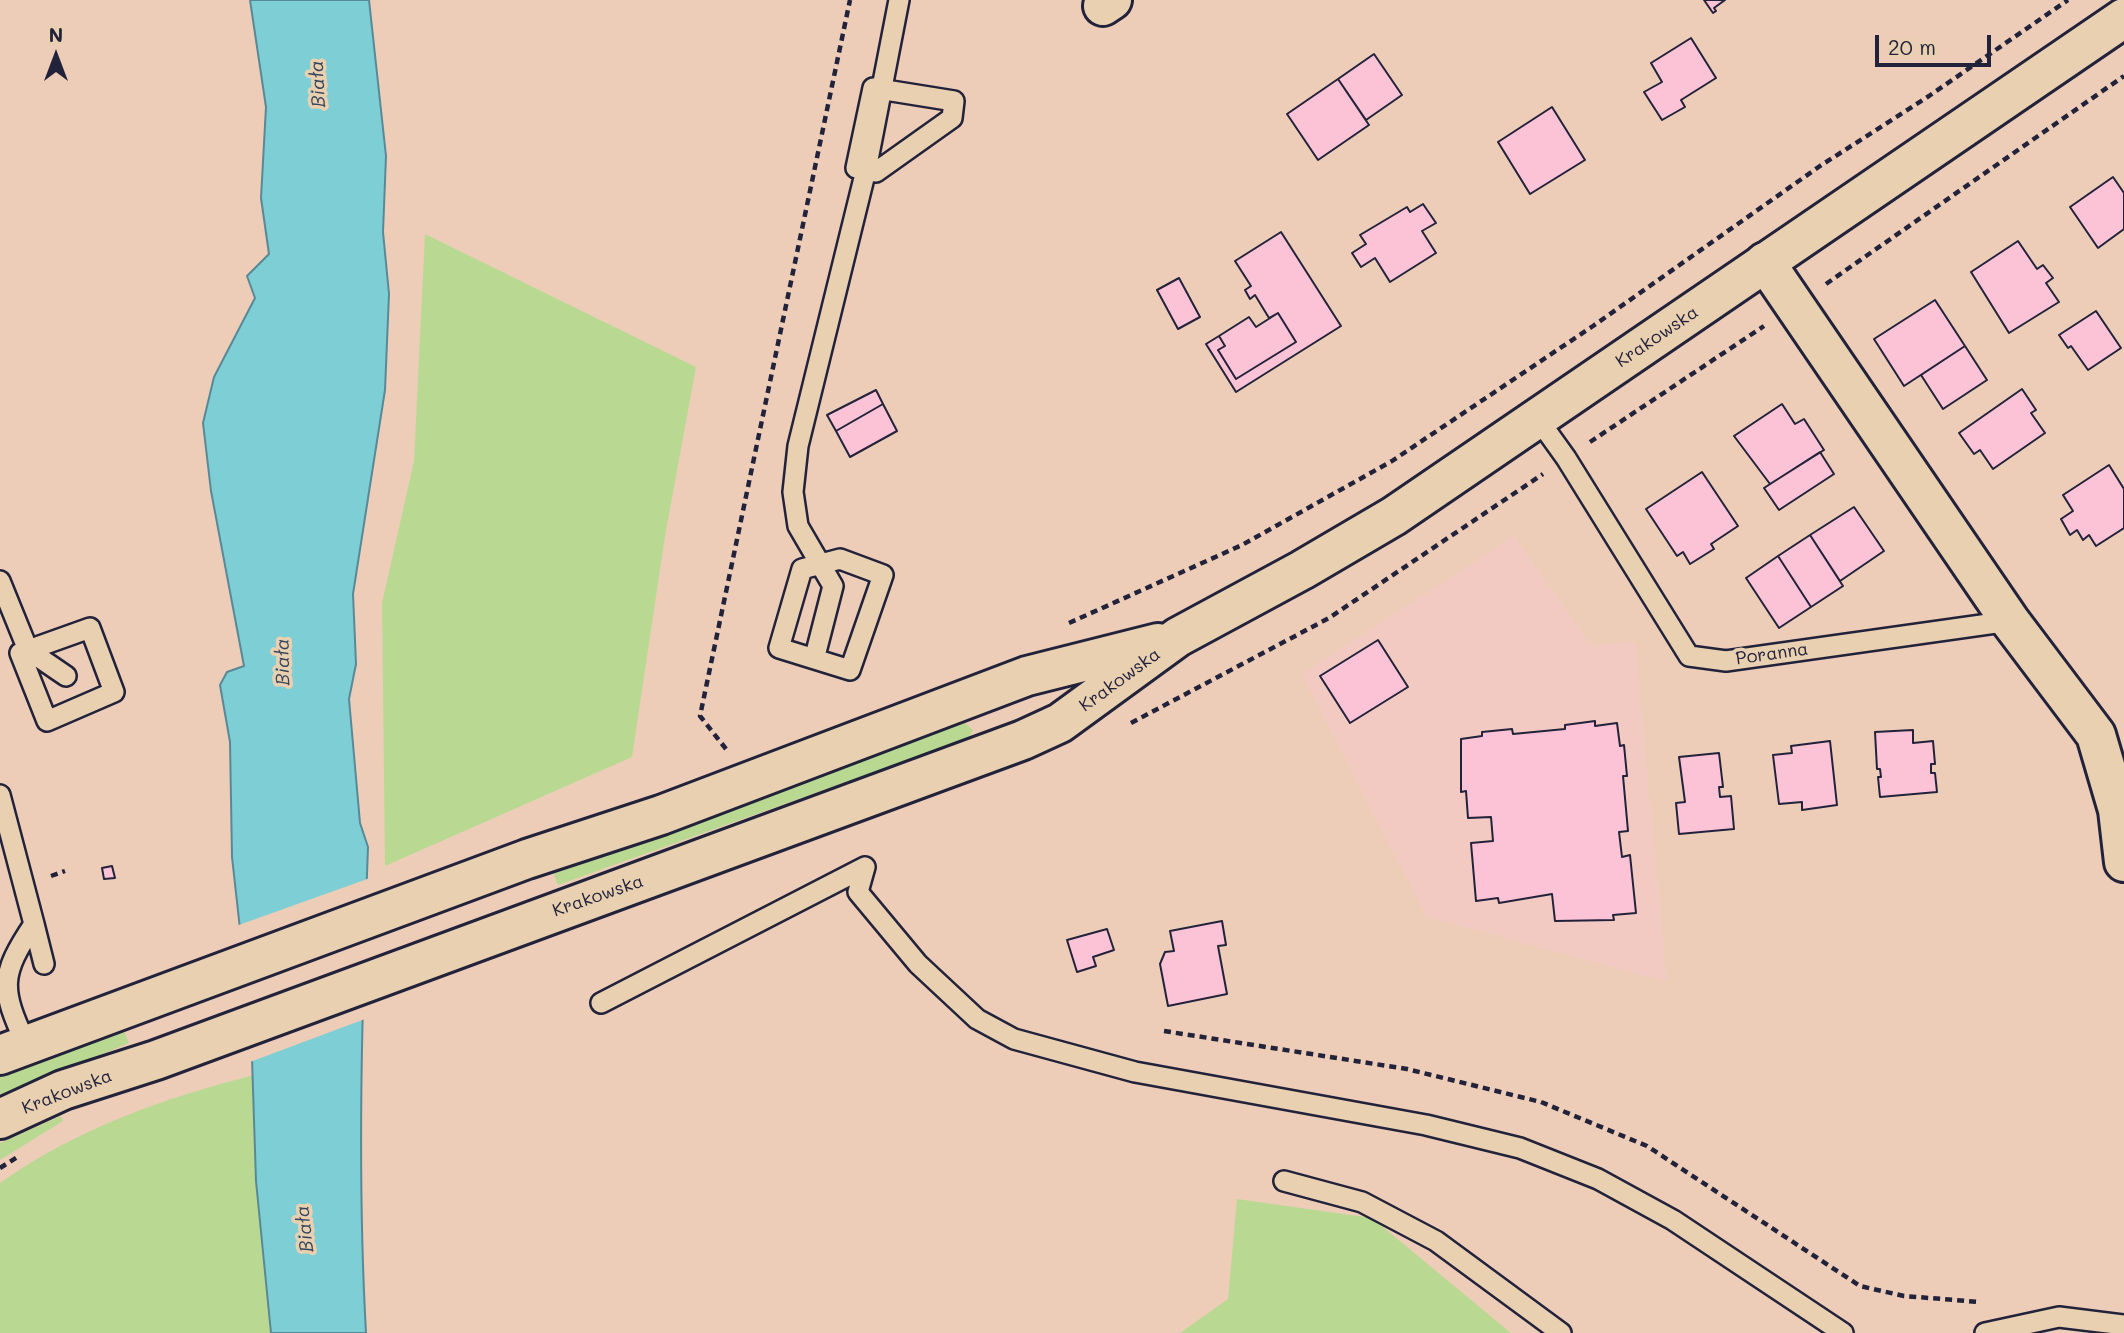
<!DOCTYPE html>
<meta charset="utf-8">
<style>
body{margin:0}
#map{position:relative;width:2124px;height:1333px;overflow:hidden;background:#edcdb8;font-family:Mali,sans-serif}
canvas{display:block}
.north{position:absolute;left:21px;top:21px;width:70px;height:70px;-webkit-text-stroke:5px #e9d0b1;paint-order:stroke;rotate:0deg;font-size:19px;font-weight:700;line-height:28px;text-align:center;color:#22223b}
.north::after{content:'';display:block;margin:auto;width:24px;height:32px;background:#22223b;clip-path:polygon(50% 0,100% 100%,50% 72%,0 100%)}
.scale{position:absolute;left:1875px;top:35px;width:116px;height:32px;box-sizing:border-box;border:4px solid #22223b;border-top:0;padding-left:9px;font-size:21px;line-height:24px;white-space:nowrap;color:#22223b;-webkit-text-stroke:5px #e9d0b1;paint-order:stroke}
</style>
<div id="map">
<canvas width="2124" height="1333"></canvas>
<div class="north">N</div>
<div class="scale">20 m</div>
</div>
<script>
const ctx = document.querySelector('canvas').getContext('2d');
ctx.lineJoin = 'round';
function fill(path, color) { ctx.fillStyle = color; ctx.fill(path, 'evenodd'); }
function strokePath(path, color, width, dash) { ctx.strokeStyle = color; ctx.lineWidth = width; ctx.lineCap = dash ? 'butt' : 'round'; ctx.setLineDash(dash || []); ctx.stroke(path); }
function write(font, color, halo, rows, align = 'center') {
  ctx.font = font + ' Mali,sans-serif'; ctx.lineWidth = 7; ctx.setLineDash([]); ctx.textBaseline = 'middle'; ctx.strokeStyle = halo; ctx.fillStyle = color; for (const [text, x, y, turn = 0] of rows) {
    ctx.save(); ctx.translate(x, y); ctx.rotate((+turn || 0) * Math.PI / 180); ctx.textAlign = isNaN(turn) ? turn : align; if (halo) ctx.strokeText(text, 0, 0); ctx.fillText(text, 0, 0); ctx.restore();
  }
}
const built = new Path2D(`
 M 1514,536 L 1591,645 L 1635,642 L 1667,982 L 1427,917 L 1302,674 Z`);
const green = new Path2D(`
 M 425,234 L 696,367 L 665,536 L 632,757 L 385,866 L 382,603 L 414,461 Z
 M 965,723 L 973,730 L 969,738 L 558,885 L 553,872 Z
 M 123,1029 L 129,1043 L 0,1096 L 0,1076 Z
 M 254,1075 L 256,1181 L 271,1333 L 0,1333 L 0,1183 C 76,1129 164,1098 254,1075 Z
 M 61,1116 L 63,1121 L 0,1160 L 0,1143 Z
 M 1237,1199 L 1372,1218 L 1511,1333 L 1180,1333 L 1228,1299 Z`);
const water = new Path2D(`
 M 250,0 L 369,0 L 386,156 L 383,232 L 389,294 L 385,390 L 353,594 L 356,664 L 349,699 L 360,823 L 368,847 C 362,1009 357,1171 366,1333 L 271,1333 L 256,1181 L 251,1028 L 232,857 L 230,742 L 220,685 L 227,672 L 244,666 L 211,491 L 203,423 L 214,377 L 255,298 L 247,276 L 269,254 L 261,198 L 266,107 Z`);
const pier = new Path2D(`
 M 370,878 L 365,1019 L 250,1062 L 236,926 Z`);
const building = new Path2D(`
 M 1704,0 L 1725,0 L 1714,8 L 1716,11 L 1713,13 Z
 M 1691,38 L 1716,78 L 1681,100 L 1685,107 L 1662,120 L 1644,92 L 1662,82 L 1651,63 Z
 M 1374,54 L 1402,95 L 1366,120 L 1338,79 Z
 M 1338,79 L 1369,125 L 1318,160 L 1287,114 Z
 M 1552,107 L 1585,160 L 1530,194 L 1498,142 Z
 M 2113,177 L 2124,193 L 2124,229 L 2098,248 L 2070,207 Z
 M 1423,204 L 1436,223 L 1422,231 L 1436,253 L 1390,282 L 1375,258 L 1361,267 L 1352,253 L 1366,244 L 1360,235 L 1407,207 L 1410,212 Z
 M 1281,232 L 1341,326 L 1236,392 L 1206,344 L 1219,336 L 1225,346 L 1218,350 L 1236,379 L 1296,342 L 1278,313 L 1269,318 L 1255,295 L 1250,299 L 1245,290 L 1251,286 L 1235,261 Z
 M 2018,241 L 2037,269 L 2043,265 L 2053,278 L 2046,283 L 2059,302 L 2009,333 L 1971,272 Z
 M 1179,278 L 1200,317 L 1178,329 L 1157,290 Z
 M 1935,300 L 1965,346 L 1904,386 L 1874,339 Z
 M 2096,311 L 2121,348 L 2088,370 L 2071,346 L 2068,348 L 2059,335 Z
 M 1278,313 L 1296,342 L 1236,379 L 1218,350 L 1225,346 L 1219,336 L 1249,317 L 1256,327 Z
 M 1965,346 L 1987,380 L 1943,409 L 1921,375 Z
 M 2022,389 L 2036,410 L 2031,413 L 2045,433 L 1993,469 L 1980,450 L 1974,454 L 1959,433 Z
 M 876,390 L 883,404 L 836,431 L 827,415 Z
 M 883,404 L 897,431 L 850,457 L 836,431 Z
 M 1782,404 L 1795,424 L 1804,419 L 1824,450 L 1770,484 L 1734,436 Z
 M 1820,452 L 1834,474 L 1779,510 L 1764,488 Z
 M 2109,465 L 2124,489 L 2124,528 L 2096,546 L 2089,535 L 2083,540 L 2077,530 L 2070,535 L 2061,519 L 2073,511 L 2063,495 Z
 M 1702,472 L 1738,526 L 1711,544 L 1714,549 L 1690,564 L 1683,552 L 1677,556 L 1646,509 Z
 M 1854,507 L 1884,551 L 1840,581 L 1810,535 Z
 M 1810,535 L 1843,586 L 1811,607 L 1778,556 Z
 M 1778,556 L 1811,607 L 1779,628 L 1746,578 Z
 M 1378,640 L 1408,687 L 1350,723 L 1320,676 Z
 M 1595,721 L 1595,726 L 1617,723 L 1620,746 L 1624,745 L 1627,776 L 1623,776 L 1628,831 L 1619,832 L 1622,857 L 1630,855 L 1636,913 L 1613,915 L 1614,920 L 1555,921 L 1552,894 L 1499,903 L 1498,898 L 1476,901 L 1471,843 L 1493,841 L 1491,817 L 1468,818 L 1466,791 L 1461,792 L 1461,739 L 1482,736 L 1482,732 L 1512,729 L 1513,734 L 1565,729 L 1565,725 Z
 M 1913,730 L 1913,743 L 1933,741 L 1935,764 L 1931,764 L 1931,773 L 1935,773 L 1937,792 L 1880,797 L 1878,777 L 1881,777 L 1880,769 L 1877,769 L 1875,732 Z
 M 1830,741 L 1837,805 L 1802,810 L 1802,802 L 1779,804 L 1773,755 L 1792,753 L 1791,746 Z
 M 1719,753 L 1723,787 L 1719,787 L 1720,797 L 1731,796 L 1734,829 L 1679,834 L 1676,803 L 1685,802 L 1679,757 Z
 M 112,866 L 115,878 L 104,879 L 102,868 Z
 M 1222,921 L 1226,945 L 1218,946 L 1227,994 L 1168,1006 L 1160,964 L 1165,952 L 1174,951 L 1170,931 Z
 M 1107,929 L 1114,950 L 1093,957 L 1096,966 L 1077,972 L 1067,940 Z`);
const path = new Path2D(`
 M 1826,284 L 2124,76
 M 1590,442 L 1764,326
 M 1069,623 L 1242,545 L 1392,461 L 1593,326 L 1820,166 L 1929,96 L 2068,0
 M 1131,723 L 1329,618 L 1543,474
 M 726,749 L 700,716 L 850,0
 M 51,876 L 65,871
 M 1164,1031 L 1407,1069 L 1541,1102 L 1647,1146 L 1860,1286 L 1904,1296 L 1980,1302
 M 0,1168 L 19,1156`);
const service = new Path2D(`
 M 873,88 L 954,101 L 952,118 L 876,172 L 856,168 Z
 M 1538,419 L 1566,458 L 1689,656 L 1726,661 L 2010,621
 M 840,559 L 883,575 L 850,670 L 779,648 L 802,569 Z
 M 0,581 L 28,650 L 66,676
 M 90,628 L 114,692 L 47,721 L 20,653 Z
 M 815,656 L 833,586 L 798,526 L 793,492 L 798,446 L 866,170 L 899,0
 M 0,795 L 34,924 C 0,975 0,988 26,1044
 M 865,867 L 858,892 L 918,964 L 977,1019 L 1014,1039 L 1135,1072 L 1426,1125 L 1520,1148 L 1598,1179 L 1673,1220 L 1843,1333
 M 34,924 L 44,964
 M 601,1003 L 865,867
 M 1284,1181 L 1362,1202 L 1436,1241 L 1561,1333
 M 1985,1333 L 2059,1317 L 2124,1325`);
const minor = new Path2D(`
 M 1103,6 L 1112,0
 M 1765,262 L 2010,621 L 2096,735 L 2118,810 L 2124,862`);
const tertiary = new Path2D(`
 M 0,1055 L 527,859 L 661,815 L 1027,676 L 1158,643
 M 0,1119 L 63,1090 L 156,1060 L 1023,740 L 1060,723 L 1178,637 L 1302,570 L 1394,516 L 2124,18`);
const streetNames = [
 ["Krakowska",1657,337,-34],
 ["Poranna",1772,654,-8],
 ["Krakowska",1120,680,-36],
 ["Krakowska",598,896,-19],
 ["Krakowska",67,1092,-21]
];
const waterNames = [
 ["Biała",318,84,-93],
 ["Biała",283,662,-91],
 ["Biała",305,1229,-96]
];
fill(built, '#f2cac1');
fill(green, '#b9d993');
fill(water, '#7dced5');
strokePath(water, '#598997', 2);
fill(pier, '#edcdb8');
fill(building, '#fcc2d5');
strokePath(building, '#22223b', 2);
strokePath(service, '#22223b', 24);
strokePath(minor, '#22223b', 44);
strokePath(tertiary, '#22223b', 44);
strokePath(path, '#22223b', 4.5, [7, 5]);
strokePath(service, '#e9d0b1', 19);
strokePath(minor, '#e9d0b1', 38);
strokePath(tertiary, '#e9d0b1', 38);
write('18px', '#22223b', '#e9d0b1', streetNames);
write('italic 19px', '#34445a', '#e9d0b1', waterNames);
</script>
